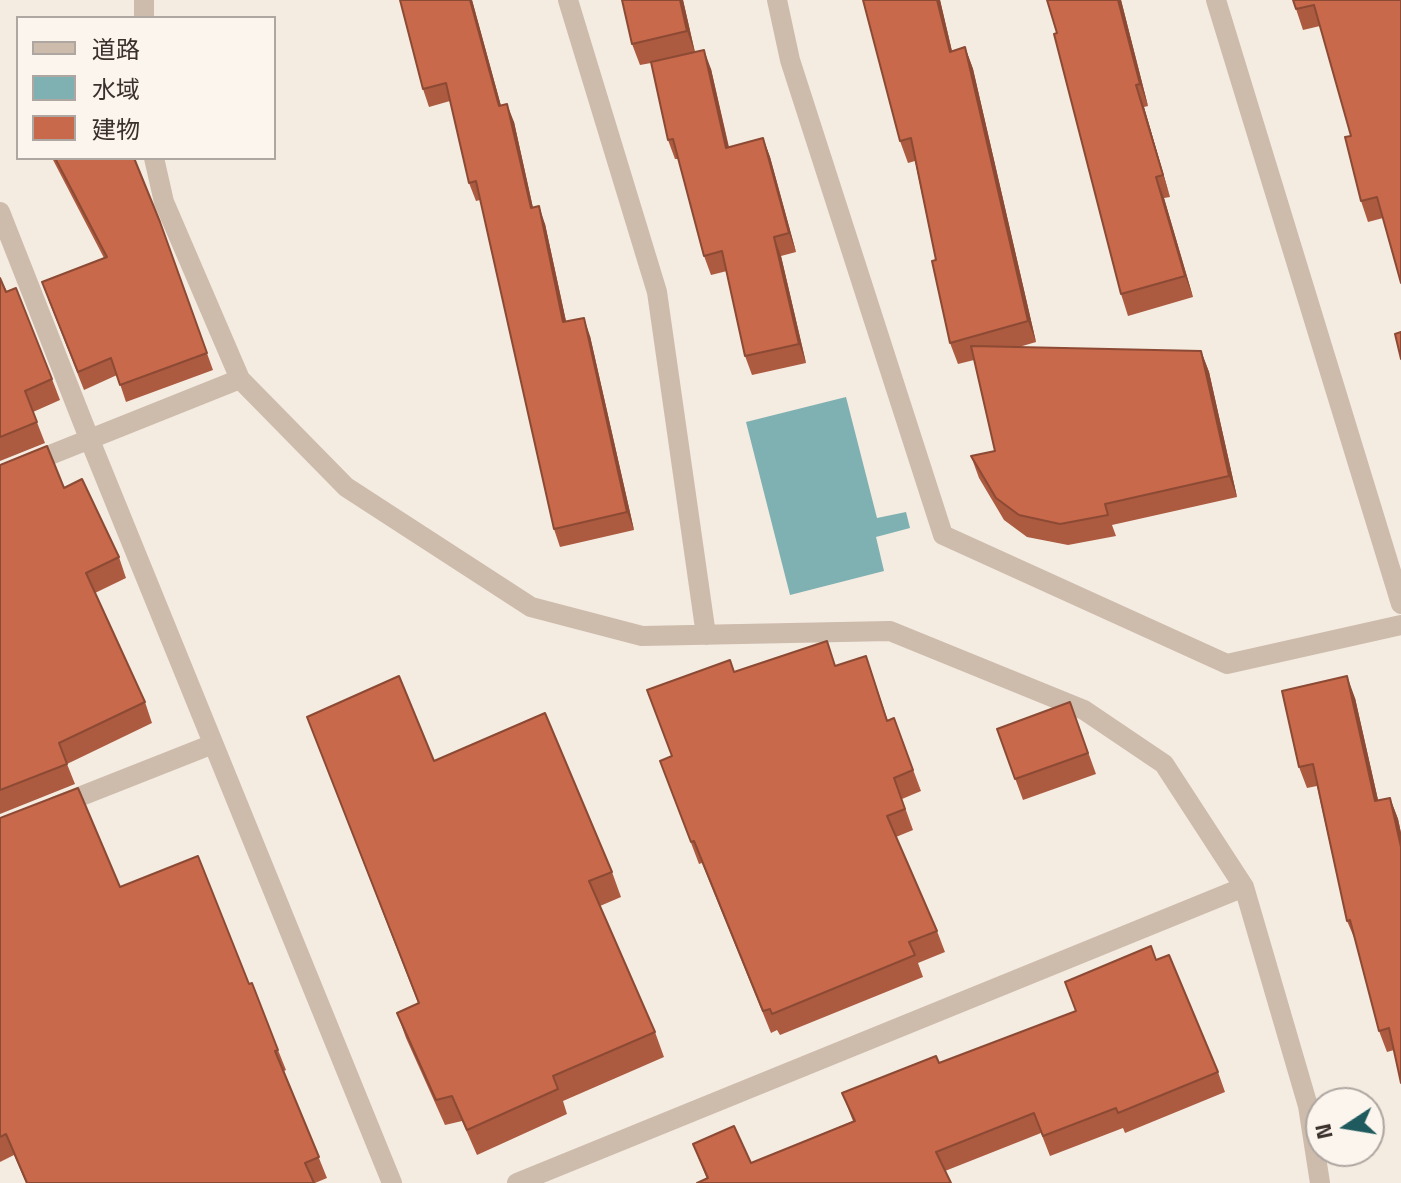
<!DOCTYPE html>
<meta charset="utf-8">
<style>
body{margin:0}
#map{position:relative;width:1401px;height:1183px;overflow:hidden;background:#f4ebe1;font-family:"Titillium Web","Noto Sans JP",sans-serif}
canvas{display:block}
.legend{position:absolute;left:16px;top:16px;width:260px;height:144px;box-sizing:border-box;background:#fbf5ee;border:2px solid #aea6a0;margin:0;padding:10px 14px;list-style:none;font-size:24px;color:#3b302b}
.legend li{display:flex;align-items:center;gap:16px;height:40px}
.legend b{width:40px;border:2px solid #aea6a0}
.north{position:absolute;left:1305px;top:1087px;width:80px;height:80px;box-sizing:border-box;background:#fbf5ee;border:2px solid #aea6a0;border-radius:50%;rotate:258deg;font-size:22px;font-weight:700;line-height:32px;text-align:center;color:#3b302b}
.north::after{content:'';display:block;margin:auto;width:28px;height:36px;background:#1f5a5e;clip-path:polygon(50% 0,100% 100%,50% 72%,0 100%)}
</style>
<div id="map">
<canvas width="1401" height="1183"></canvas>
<ul class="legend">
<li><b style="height:10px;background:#cdbbac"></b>道路</li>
<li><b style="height:22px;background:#7fb0b2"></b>水域</li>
<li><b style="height:22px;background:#c8694b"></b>建物</li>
</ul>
<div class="north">N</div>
</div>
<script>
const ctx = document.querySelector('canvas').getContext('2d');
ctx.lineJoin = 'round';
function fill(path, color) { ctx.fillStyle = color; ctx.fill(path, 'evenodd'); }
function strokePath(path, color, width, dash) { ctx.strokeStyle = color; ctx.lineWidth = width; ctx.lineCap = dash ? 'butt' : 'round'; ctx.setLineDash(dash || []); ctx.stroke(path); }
const water = new Path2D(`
 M 846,397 L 877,518 L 906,512 L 910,528 L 876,537 L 884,571 L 790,595 L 746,422 Z`);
const minor = new Path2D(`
 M 568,0 L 657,292 L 706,635
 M 777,0 L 790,60 L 943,535 L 1227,664 L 1401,625
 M 1216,0 L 1401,604
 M 144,18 L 144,0
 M 154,158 L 164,202 L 240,379 L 346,487 L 531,607 L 642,636 L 890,631 L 1084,710 L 1164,764 L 1244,887 L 1308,1106 L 1320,1183
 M 0,212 L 89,438 L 392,1183
 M 0,475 L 240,379
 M 56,806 L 213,744
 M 517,1183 L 1244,887`);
const wall = new Path2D(`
 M 400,0 L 472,0 L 501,106 L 514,122 L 533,208 L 545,224 L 566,321 L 590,336 L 634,530 L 560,547 L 554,529 L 480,200 L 476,201 L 469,183 L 450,101 L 429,107 L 423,89 Z
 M 683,0 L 695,52 L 711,69 L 729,147 L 763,138 L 770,157 L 796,252 L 781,256 L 806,363 L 752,375 L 745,356 L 727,271 L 711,275 L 704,256 L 678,159 L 675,159 L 668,140 L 651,63 L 640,65 L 632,44 Z
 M 863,0 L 940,0 L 952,51 L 965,47 L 973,69 L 1036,342 L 1019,347 L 1201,351 L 1209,372 L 1237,497 L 1112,525 L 1116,536 L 1068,545 L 1027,537 L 1004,520 L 979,478 L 971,456 L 995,451 L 974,360 L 958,364 L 950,343 L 936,260 L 915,161 L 908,163 L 900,141 Z
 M 1121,0 L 1148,106 L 1144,107 L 1170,197 L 1164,198 L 1193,297 L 1128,316 L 1121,294 L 1057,33 Z
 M 1293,0 L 1401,0 L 1383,218 L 1368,222 L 1361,201 L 1351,136 L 1320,26 L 1303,30 Z
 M 52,158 L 134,158 L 160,222 L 213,370 L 126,402 L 117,375 L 84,390 L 48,299 L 104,258 Z
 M 0,278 L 52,379 L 60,400 L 33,412 L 45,443 L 0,461 Z
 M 0,465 L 64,488 L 119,557 L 126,578 L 95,593 L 145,702 L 152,723 L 67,764 L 75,784 L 0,814 Z
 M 866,656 L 888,721 L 894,718 L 921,791 L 902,799 L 913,830 L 896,837 L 937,931 L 945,952 L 918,963 L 923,977 L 780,1035 L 777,1030 L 771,1033 L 702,863 L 699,864 L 660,761 L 672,756 L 734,672 L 836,666 Z
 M 1355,698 L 1378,800 L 1390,798 L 1398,819 L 1401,833 L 1401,1083 L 1394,1050 L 1387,1052 L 1379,1031 L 1356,942 L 1347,921 L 1317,786 L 1307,788 L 1299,767 Z
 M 1070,702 L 1096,774 L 1023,800 L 997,729 Z
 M 307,717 L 434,761 L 612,872 L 621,897 L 600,906 L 655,1032 L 664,1057 L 563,1101 L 567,1114 L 477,1155 L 462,1121 L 445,1125 L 406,1038 L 397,1013 L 418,1003 Z
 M 0,818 L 120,887 L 249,984 L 278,1050 L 286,1070 L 284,1071 L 327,1178 L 315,1183 L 26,1183 L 14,1155 L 0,1162 Z
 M 1156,960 L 1218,1072 L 1225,1092 L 1125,1133 L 1123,1128 L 1050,1156 L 1041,1133 L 945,1171 L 707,1179 L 693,1144 L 751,1163 L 853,1121 L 842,1093 L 939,1063 L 1076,1011 L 1065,982 Z`);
const shadedWall = new Path2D(`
 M 470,0 L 472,0 L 506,124 L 499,106 Z
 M 680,0 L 683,0 L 695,53 L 687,31 Z
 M 937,0 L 940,0 L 957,73 L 950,52 Z
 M 1118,0 L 1121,0 L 1148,106 L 1140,84 Z
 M 965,47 L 973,69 L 1036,342 L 1028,321 Z
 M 704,50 L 711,69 L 733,167 L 726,148 Z
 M 1136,85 L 1144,107 L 1170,197 L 1163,175 Z
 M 507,104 L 514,122 L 537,226 L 531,208 Z
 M 763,138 L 770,157 L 796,252 L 789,233 Z
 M 1156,177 L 1164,198 L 1193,297 L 1185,276 Z
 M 539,206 L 545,224 L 570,340 L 563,322 Z
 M 774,237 L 781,256 L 806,363 L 799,344 Z
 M 584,318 L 590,336 L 634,530 L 627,512 Z
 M 1201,351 L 1209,372 L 1237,497 L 1229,476 Z
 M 1347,676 L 1355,698 L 1383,822 L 1375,801 Z
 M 1390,798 L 1398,819 L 1401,833 L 1401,847 Z`);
const building = new Path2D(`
 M 400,0 L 470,0 L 499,106 L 507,104 L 531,208 L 539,206 L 563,322 L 584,318 L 627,512 L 554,529 L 476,181 L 469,183 L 446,83 L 423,89 Z
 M 622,0 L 680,0 L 687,31 L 632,44 Z
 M 863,0 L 937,0 L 950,52 L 965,47 L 1028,321 L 950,343 L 932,261 L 936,260 L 911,138 L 900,141 Z
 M 1047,0 L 1118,0 L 1140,84 L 1136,85 L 1163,175 L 1156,177 L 1185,276 L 1121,294 L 1054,34 L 1057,33 Z
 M 1293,0 L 1401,0 L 1401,283 L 1377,197 L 1361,201 L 1345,137 L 1351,136 L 1314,5 L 1296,9 Z
 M 704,50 L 726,148 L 763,138 L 789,233 L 774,237 L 799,344 L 745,356 L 722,251 L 704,256 L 673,139 L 668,140 L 651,62 Z
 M 55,158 L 134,158 L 160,222 L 207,353 L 120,385 L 111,358 L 78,372 L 42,282 L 107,257 Z
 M 0,278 L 6,292 L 16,288 L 52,379 L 25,391 L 37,422 L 0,437 Z
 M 1401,332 L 1401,359 L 1395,334 Z
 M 971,346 L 1201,351 L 1229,476 L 1105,504 L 1108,515 L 1060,524 L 1019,515 L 996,498 L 971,456 L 995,451 Z
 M 47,446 L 64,488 L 82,479 L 119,557 L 86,573 L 145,702 L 59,743 L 67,764 L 0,790 L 0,465 Z
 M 827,641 L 835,666 L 866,656 L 887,721 L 894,718 L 913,770 L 894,778 L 905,809 L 887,816 L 937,931 L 909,942 L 915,955 L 772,1014 L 770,1009 L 763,1011 L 694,841 L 691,842 L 660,761 L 672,756 L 647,690 L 730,660 L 734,672 Z
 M 399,676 L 434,761 L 545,713 L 612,872 L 589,881 L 655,1032 L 553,1076 L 558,1089 L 467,1130 L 452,1096 L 436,1100 L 397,1013 L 419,1003 L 307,717 Z
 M 1347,676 L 1375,801 L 1390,798 L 1401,847 L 1401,1083 L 1389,1028 L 1379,1031 L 1350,920 L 1347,921 L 1313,764 L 1299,767 L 1282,691 Z
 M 1070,702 L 1088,753 L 1015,779 L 997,729 Z
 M 78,788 L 120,887 L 198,856 L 249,984 L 252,983 L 278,1050 L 275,1051 L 319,1157 L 305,1163 L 314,1183 L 27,1183 L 6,1134 L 0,1137 L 0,818 Z
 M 1151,946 L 1156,960 L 1169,955 L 1218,1072 L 1118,1113 L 1116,1108 L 1043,1136 L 1034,1113 L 936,1152 L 951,1183 L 697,1183 L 708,1178 L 693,1144 L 734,1126 L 751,1163 L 855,1121 L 842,1093 L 936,1056 L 939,1063 L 1076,1011 L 1065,982 Z`);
fill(water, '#7fb0b2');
strokePath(minor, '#cdbbac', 20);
fill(wall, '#ac5a40');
fill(shadedWall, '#8c4a34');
fill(building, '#c8694b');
strokePath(building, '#8c4a34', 2);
</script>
